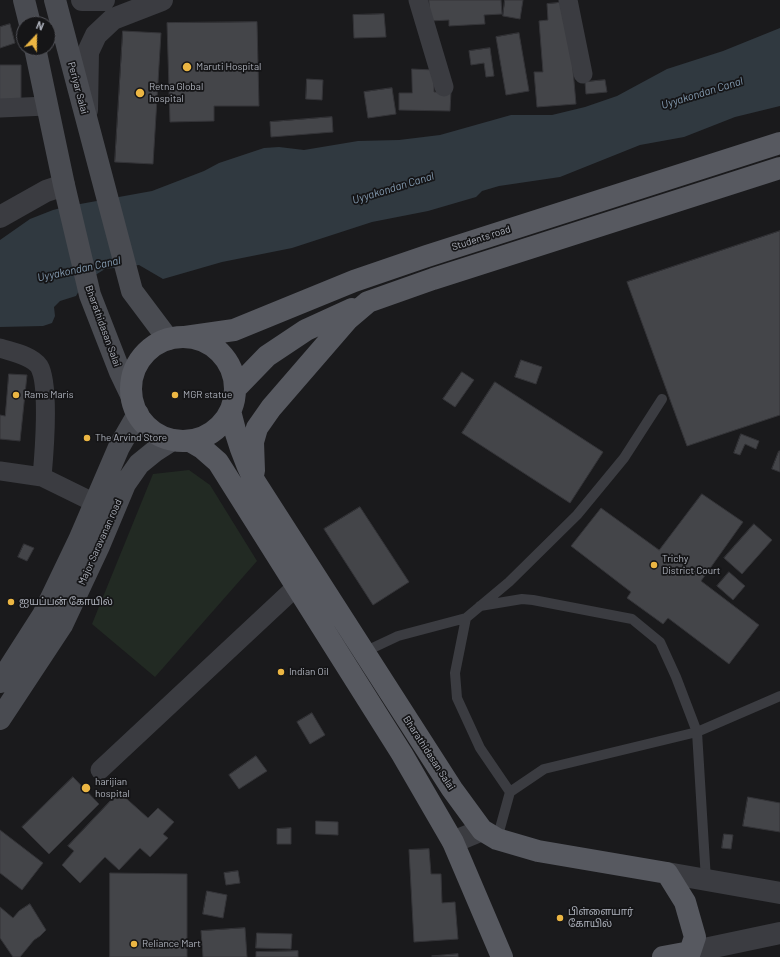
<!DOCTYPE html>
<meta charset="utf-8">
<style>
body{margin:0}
#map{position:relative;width:780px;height:957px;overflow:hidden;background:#1a1a1c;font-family:Barlow,sans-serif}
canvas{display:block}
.north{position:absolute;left:16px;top:16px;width:40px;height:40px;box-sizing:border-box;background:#151517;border:1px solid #525359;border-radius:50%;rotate:22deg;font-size:11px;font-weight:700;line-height:16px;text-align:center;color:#adb1bb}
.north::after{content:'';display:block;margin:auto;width:14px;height:18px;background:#ecb643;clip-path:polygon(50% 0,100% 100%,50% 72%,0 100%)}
</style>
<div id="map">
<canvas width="780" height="957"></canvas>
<div class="north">N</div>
</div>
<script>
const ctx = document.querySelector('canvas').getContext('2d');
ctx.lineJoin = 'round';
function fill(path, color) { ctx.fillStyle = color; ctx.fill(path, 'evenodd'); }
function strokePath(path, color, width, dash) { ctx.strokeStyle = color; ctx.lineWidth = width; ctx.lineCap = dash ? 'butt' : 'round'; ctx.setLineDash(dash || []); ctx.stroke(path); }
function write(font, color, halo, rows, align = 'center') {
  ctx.font = font + ' Barlow,"Noto Sans Tamil",sans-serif'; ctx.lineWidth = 3.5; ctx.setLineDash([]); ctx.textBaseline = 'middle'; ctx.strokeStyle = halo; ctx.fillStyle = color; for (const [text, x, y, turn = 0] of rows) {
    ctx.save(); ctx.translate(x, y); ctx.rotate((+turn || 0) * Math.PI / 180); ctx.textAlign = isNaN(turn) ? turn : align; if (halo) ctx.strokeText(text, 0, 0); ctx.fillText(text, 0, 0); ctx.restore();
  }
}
const green = new Path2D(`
 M 189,470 L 210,485 L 257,561 L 155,677 L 92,624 L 153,474 Z`);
const water = new Path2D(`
 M 780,28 L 780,106 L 735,117 L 684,137 L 640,145 L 560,177 L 499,186 L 482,191 L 476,197 L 428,211 L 372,222 L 292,248 L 222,262 L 163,279 L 139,265 L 105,269 L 84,282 L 76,296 L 60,301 L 54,307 L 55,316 L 52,323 L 43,326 L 0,327 L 0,240 L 30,219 L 53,210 L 69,206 L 152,191 L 204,171 L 219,163 L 264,148 L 279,147 L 304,150 L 358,141 L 399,140 L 440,135 L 511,115 L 552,115 L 585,107 L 617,96 L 667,69 L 723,51 Z`);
const building = new Path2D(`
 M 429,0 L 501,0 L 502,14 L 484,15 L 485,24 L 449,26 L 449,20 L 430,21 Z
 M 505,0 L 523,0 L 520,19 L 503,16 Z
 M 567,2 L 576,104 L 537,107 L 534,72 L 543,72 L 539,21 L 548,20 L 547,4 Z
 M 384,14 L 386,37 L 354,38 L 353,15 Z
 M 257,22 L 259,106 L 214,106 L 214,121 L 170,122 L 167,23 Z
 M 10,24 L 15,43 L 0,48 L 0,27 Z
 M 123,31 L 161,33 L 153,164 L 115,162 Z
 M 519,33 L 529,91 L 506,95 L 496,37 Z
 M 490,48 L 494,76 L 486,77 L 484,63 L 471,65 L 469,51 Z
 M 0,65 L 21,65 L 21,102 L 0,102 Z
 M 412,69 L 434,70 L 434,92 L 451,92 L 450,111 L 399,110 L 399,93 L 412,93 Z
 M 307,79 L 323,80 L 322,100 L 306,99 Z
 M 605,80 L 607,92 L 586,94 L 585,82 Z
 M 392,88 L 396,114 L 368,118 L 364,92 Z
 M 332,117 L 333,132 L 271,137 L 270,122 Z
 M 780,231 L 780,415 L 687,446 L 627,282 Z
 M 521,360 L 542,367 L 536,384 L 515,377 Z
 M 462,372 L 474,380 L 455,407 L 443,399 Z
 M 9,374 L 27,375 L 20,441 L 0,439 L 0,415 L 5,416 Z
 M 495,382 L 603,452 L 570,503 L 462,433 Z
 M 741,434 L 759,441 L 756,449 L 745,444 L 740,455 L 734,453 Z
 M 779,451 L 780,451 L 780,472 L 772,469 Z
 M 702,494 L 743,522 L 701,581 L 759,625 L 729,664 L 668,618 L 663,624 L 627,598 L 631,592 L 571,546 L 601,508 L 659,550 Z
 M 360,507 L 409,582 L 373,605 L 324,529 Z
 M 754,524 L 772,540 L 742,574 L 724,558 Z
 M 24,544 L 34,548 L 27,561 L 18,557 Z
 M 729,572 L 745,586 L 733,600 L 717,586 Z
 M 312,713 L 325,735 L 310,744 L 297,722 Z
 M 256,756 L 267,771 L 239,789 L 229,775 Z
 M 73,777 L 99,804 L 49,854 L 22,827 Z
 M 119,792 L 148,818 L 158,808 L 174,822 L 163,834 L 168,838 L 150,857 L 140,848 L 119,870 L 105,857 L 80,883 L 62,865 L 74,851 L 68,846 Z
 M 748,797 L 780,803 L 780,832 L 743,826 Z
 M 316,821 L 338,822 L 338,835 L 316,834 Z
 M 291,828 L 291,844 L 277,844 L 277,829 Z
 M 0,830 L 43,863 L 22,890 L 0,873 Z
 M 724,834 L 733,835 L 731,849 L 722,848 Z
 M 429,849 L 431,874 L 441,874 L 442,903 L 455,902 L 458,939 L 414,942 L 409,850 Z
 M 238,871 L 240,883 L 226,885 L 224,873 Z
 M 110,873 L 187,874 L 187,957 L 110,957 Z
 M 207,891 L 227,895 L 223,918 L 203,914 Z
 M 30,904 L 46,930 L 40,936 L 34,940 L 20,957 L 13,957 L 0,938 L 0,907 L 13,918 L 19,911 Z
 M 245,928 L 247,957 L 203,957 L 201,931 Z
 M 257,933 L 292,934 L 291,949 L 256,948 Z
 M 298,951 L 298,957 L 256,957 L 256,952 Z
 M 458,954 L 458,957 L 432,956 Z`);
const service = new Path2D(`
 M 480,606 L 522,599 L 533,600 L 632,619 L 660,642 L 676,677 L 697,732 L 706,880
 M 364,652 L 398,636 L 466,618
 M 510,792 L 544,769 L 697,732 L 780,696
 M 497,839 L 510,792 L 480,748 L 457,698 L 455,673 L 466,618 L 509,582 L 577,515 L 624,458 L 662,399`);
const minor = new Path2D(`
 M 418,0 L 444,87
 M 568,0 L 583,74
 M 0,108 L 47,106
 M 0,348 C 12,352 31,355 39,366 C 50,384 44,455 42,477
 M 0,471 L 42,477 L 95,503
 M 100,770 L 297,586`);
const tertiary = new Path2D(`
 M 82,0 L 104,0
 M 87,110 L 88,52 L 96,35 L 113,19 L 162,0
 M 0,217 L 46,191 L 64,185
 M 453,842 L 482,830
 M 667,873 L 780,893
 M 690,952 L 780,933`);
const secondary = new Path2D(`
 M 24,0 L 30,24
 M 55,0 L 132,291 L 168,339
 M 35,48 L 64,185 L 90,295 L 120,372 L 131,395
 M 0,682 L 43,615 L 79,540 L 119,447 L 138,414
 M 0,719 L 62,625 L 99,546 L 125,484 L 139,464 L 155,451 L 172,440`);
const primary = new Path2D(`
 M 185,337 L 234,330 L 354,281 L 427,256 L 780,143
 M131 389a52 52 0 1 1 104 0a52 52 0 1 1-104 0Z
 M 235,389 L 267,356 L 306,330 L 352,309
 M 230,411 C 236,437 243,458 255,482 L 452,789 L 482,830 L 497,839 L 538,851 L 667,873 L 685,902 L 695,937 L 690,952 L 663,957
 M 190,441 L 202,448 L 218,462 L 402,754 L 453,842 L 502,957
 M 254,471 L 253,442 L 257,428 L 271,408 L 348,319 L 368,302 L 433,279 L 780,168`);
const markers = [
 [187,67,5,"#ecb643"],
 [140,93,5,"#ecb643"],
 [16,395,4,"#ecb643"],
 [175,395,4,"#ecb643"],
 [87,438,4,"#ecb643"],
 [654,565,4,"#ecb643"],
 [11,602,4,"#ecb643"],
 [281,672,4,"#ecb643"],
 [86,788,5,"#ecb643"],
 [560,918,4,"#ecb643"],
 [134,944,4,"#ecb643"]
];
const poiNames = [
 ["Maruti Hospital",196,67],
 ["Retna Global",149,87],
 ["hospital",149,99],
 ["Rams Maris",24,395],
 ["MGR statue",183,395],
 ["The Arvind Store",95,438],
 ["Trichy",662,559],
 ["District Court",662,571],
 ["ஐயப்பன் கோயில்",19,602],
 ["Indian Oil",289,672],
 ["harijian",95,782],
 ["hospital",95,794],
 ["பிள்ளையார்",568,912],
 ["கோயில்",568,924],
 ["Reliance Mart",142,944]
];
const streetNames = [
 ["Periyar Salai",78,88,75],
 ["Students road",481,238,-18],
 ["Bharathidasan Salai",103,326,70],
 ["Major Saravanan road",100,542,-66],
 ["Bharathidasan Salai",429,753,57]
];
const waterNames = [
 ["Uyyakondan Canal",702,93,-17],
 ["Uyyakondan Canal",393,188,-17],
 ["Uyyakondan Canal",79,269,-12]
];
fill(green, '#222a23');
fill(water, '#303940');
fill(building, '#444549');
strokePath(building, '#343438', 1);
strokePath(service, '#3b3c41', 10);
strokePath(minor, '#3b3c41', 19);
strokePath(tertiary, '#3b3c41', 22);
strokePath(secondary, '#494b51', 22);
strokePath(primary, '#575960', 22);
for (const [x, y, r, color] of markers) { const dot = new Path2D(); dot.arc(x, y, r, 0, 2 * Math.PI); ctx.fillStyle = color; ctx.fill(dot); strokePath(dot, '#151517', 1.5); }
write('10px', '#adb1bb', '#151517', poiNames, 'left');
write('10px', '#adb1bb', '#151517', streetNames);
write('italic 11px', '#869eb4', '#151517', waterNames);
</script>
